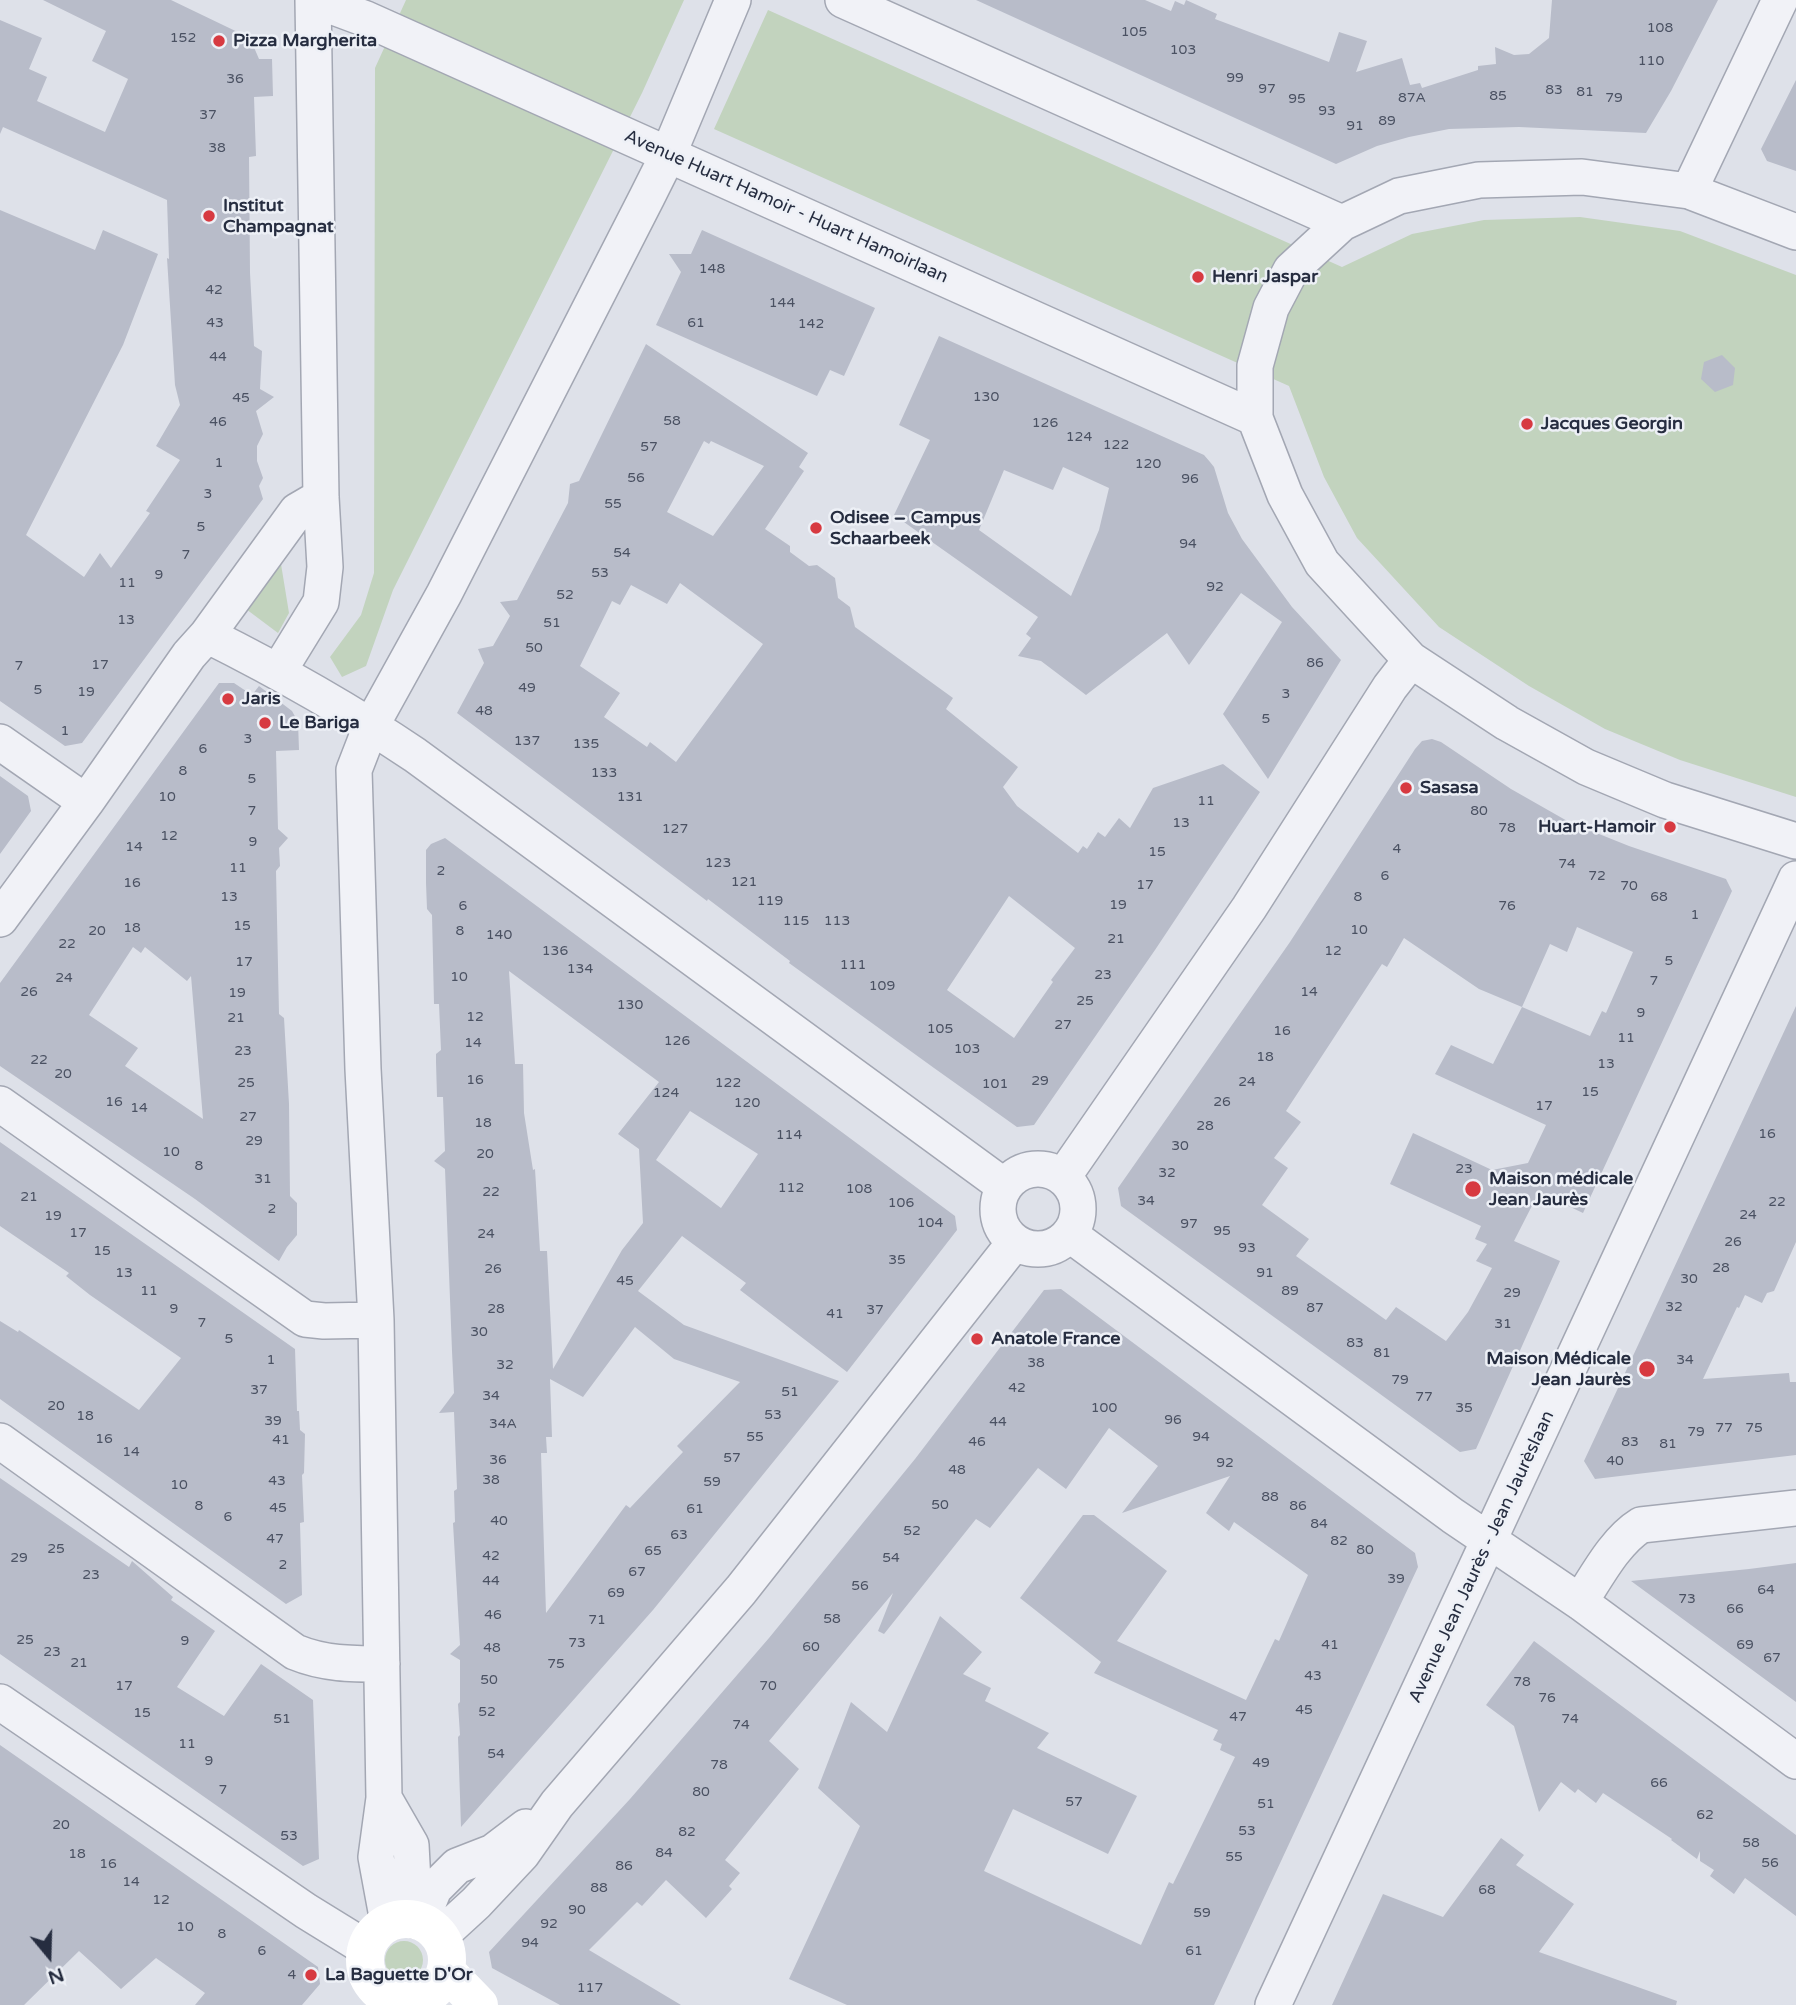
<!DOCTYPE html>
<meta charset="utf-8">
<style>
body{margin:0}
#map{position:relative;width:1796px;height:2005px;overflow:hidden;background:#dee1e9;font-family:"Varela Round",sans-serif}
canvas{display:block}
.north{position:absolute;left:14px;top:1921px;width:70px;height:70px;-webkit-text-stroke:5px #edf0f6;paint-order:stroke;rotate:161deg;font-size:19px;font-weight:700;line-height:28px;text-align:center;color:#262d40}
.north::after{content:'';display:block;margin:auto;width:24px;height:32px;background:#262d40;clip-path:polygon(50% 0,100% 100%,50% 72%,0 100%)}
</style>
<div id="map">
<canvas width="1796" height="2005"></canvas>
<div class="north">N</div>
</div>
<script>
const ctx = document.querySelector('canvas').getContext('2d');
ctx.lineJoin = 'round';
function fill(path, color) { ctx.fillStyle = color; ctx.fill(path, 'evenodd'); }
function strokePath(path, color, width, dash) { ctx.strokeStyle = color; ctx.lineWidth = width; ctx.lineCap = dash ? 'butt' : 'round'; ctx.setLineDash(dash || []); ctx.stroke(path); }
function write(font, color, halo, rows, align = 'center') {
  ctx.font = font + ' "Varela Round",sans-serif'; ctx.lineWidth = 5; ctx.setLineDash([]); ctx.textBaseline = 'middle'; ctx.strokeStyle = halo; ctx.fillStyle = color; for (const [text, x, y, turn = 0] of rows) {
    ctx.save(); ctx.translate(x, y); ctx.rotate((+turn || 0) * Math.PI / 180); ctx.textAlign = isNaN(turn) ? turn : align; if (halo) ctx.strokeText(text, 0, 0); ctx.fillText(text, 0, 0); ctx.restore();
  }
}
const green = new Path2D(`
 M 406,0 L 684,0 L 642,93 L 393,590 L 366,666 L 342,677 L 330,657 L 361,615 L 374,573 L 375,68 Z
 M 768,10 L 1342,267 L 1412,234 L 1484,220 L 1580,217 L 1680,231 L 1796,275 L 1796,797 L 1680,760 L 1605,729 L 1529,686 L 1439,627 L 1357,538 L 1324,477 L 1289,386 L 714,129 Z
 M 280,558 L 289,613 L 278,633 L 242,606 Z
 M385 1960a19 19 0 1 1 38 0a19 19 0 1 1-38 0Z`);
const building = new Path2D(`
 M 43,0 L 171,0 L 250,38 L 259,59 L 272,59 L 273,96 L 254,97 L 256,156 L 249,157 L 250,273 L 254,346 L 262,351 L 260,389 L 274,397 L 256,411 L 263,434 L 257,446 L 257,461 L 263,478 L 259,486 L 263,499 L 82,743 L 65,746 L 0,701 L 0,210 L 95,250 L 103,230 L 158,254 L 123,345 L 26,535 L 84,577 L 100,553 L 111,568 L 150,513 L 146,511 L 180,460 L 156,446 L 180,405 L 175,385 L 167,258 L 169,259 L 167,200 L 3,127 L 0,134 L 0,20 L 42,38 L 29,69 L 47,77 L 37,101 L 105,132 L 128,79 L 92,61 L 106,31 Z
 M 976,0 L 1145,0 L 1171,11 L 1175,1 L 1184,5 L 1186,0 L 1217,14 L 1215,19 L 1329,62 L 1339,32 L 1367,41 L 1356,72 L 1402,58 L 1410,85 L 1420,83 L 1422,88 L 1478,70 L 1478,66 L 1496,64 L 1495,47 L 1514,55 L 1529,54 L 1549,38 L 1552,0 L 1718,0 L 1671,91 L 1646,133 L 1519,127 L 1449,129 L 1409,137 L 1377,146 L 1336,164 Z
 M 1796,80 L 1796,171 L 1767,161 L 1761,149 Z
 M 702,230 L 875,308 L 844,376 L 830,370 L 817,396 L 656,325 L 681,272 L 669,254 L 691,254 Z
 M 939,336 L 1204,455 L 1210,462 L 1214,467 L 1228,513 L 1242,539 L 1292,607 L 1341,660 L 1268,779 L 1223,714 L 1282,622 L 1241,593 L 1189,665 L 1167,633 L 1086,695 L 1041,661 L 1018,656 L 1031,638 L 1026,634 L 1038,617 L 894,515 L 930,440 L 899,425 ZM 1063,467 L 1109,488 L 1099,530 L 1071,596 L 979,530 L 1004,470 L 1053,490 Z
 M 646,344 L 808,453 L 799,467 L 804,471 L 765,529 L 790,546 L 790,552 L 809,566 L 817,565 L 835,578 L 838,598 L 850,607 L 855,627 L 953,698 L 946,709 L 1018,767 L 1003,787 L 1017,806 L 1078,853 L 1083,846 L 1087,849 L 1098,832 L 1105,837 L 1119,818 L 1130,828 L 1153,788 L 1223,764 L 1260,792 L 1155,950 L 1034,1125 L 1017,1127 L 934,1068 L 789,963 L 790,961 L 708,899 L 707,901 L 457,713 L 484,663 L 478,649 L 493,646 L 510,616 L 500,602 L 517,600 L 568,503 L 570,484 L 579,481 ZM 704,441 L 709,444 L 711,441 L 764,466 L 713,536 L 667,512 ZM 680,583 L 763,644 L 676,762 L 650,742 L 647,747 L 604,717 L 620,693 L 580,666 L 612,601 L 620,605 L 631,585 L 667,604 ZM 1009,896 L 1075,948 L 1051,980 L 1053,982 L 1014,1038 L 947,990 Z
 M 1722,355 L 1735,368 L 1733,385 L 1715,392 L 1701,379 L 1704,362 Z
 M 219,683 L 234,683 L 252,695 L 259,686 L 292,711 L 298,722 L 299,750 L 276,751 L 278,829 L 288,838 L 279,848 L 280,866 L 276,871 L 279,1014 L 284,1018 L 289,1104 L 290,1196 L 297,1203 L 297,1235 L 287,1247 L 279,1261 L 195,1199 L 0,1066 L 0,983 ZM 133,947 L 141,953 L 145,947 L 187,981 L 191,976 L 203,1119 L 125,1066 L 138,1048 L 89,1015 Z
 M 1432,739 L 1441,742 L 1511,789 L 1569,822 L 1629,846 L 1726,879 L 1732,891 L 1583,1213 L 1539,1192 L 1514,1241 L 1560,1261 L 1476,1449 L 1460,1452 L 1121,1206 L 1118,1188 L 1290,942 L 1415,749 L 1422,741 ZM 1577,927 L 1633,952 L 1606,1013 L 1602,1011 L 1590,1036 L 1522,1007 L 1550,944 L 1567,952 ZM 1404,938 L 1479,989 L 1522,1007 L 1493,1064 L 1451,1045 L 1435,1074 L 1546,1125 L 1528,1163 L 1492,1170 L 1413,1133 L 1390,1184 L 1481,1226 L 1475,1239 L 1487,1244 L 1476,1261 L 1492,1268 L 1468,1312 L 1446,1341 L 1396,1307 L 1386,1320 L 1296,1256 L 1309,1239 L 1262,1205 L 1288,1168 L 1274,1158 L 1301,1122 L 1286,1111 L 1382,964 L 1387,967 Z
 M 0,776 L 28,796 L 31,811 L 0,854 Z
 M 445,838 L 955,1216 L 957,1230 L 847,1372 L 740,1290 L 746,1283 L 682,1236 L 638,1291 L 684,1325 L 839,1381 L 653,1610 L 461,1827 L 458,1737 L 460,1735 L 458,1704 L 460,1702 L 460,1660 L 450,1654 L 460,1645 L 453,1523 L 455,1522 L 454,1491 L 457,1489 L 454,1412 L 439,1413 L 454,1393 L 452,1351 L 445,1169 L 434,1161 L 445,1151 L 443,1097 L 437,1097 L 436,1062 L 436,1054 L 441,1050 L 439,1004 L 434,1004 L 432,915 L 427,909 L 426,883 L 426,850 L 431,844 ZM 509,971 L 659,1082 L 618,1134 L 639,1149 L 643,1223 L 622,1250 L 553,1369 L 547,1251 L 540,1251 L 535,1169 L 533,1170 L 524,1113 L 523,1064 L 515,1064 ZM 690,1111 L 758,1154 L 721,1208 L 656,1160 ZM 635,1327 L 674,1359 L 740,1382 L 677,1446 L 683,1452 L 630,1508 L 626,1505 L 546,1613 L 541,1453 L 547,1453 L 546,1437 L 552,1437 L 550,1379 L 583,1397 Z
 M 1796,1006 L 1796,1242 L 1774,1291 L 1767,1293 L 1762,1303 L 1745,1295 L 1739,1308 L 1737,1307 L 1703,1379 L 1789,1373 L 1790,1382 L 1796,1382 L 1796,1455 L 1595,1479 L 1584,1461 Z
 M 0,1142 L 295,1349 L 297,1411 L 299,1411 L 300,1430 L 305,1434 L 304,1473 L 302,1475 L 304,1522 L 300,1523 L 302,1595 L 286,1604 L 0,1399 L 0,1321 L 18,1332 L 19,1330 L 139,1410 L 181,1358 L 90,1295 L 66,1276 L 69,1273 L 0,1226 Z
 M 1061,1289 L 1415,1553 L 1418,1567 L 1214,2005 L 847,2005 L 789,1979 L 860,1826 L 818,1788 L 851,1702 L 887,1732 L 940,1616 L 982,1652 L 963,1674 L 991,1688 L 985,1701 L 1049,1733 L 1037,1748 L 1137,1796 L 1108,1854 L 1013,1809 L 984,1871 L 1141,1945 L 1169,1882 L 1173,1884 L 1235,1757 L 1220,1750 L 1222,1744 L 1213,1740 L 1218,1730 L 1094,1673 L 1101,1662 L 1020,1598 L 1083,1515 L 1094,1515 L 1167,1571 L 1117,1641 L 1246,1700 L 1275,1639 L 1279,1641 L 1308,1575 L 1234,1522 L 1229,1531 L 1206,1513 L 1230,1476 L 1122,1513 L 1158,1466 L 1109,1428 L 1066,1489 L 1038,1468 L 990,1528 L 976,1519 L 884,1634 L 878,1631 L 893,1593 L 769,1741 L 799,1769 L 725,1860 L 740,1873 L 729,1886 L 732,1889 L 706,1918 L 666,1880 L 642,1906 L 637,1902 L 589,1950 L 681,2005 L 560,2005 L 492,1968 L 489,1952 L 630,1799 L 769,1638 L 915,1459 L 1044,1290 Z
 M 0,1478 L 129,1567 L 132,1561 L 173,1597 L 171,1600 L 215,1631 L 177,1687 L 224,1716 L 261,1664 L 313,1700 L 319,1859 L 303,1866 L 0,1654 Z
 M 1796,1563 L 1796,1702 L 1631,1581 L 1749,1569 Z
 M 1534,1641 L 1796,1835 L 1796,1916 L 1745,1878 L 1734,1894 L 1710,1876 L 1714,1870 L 1700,1861 L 1700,1851 L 1697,1859 L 1671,1840 L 1672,1839 L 1603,1793 L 1596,1803 L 1578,1789 L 1575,1793 L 1561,1782 L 1539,1812 L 1514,1726 L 1486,1705 Z
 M 0,1745 L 318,1967 L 320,1984 L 302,2005 L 195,2005 L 205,1993 L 156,1958 L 121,1989 L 79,1951 L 24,2005 L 0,2005 Z
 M 1501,1838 L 1524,1855 L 1516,1865 L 1574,1904 L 1539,1952 L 1677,2001 L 1676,2005 L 1332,2005 L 1383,1894 L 1443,1917 Z`);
const minor = new Path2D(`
 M 315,0 L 366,19 L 1255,418
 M 843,0 L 1342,223
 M 1689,191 L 1780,0
 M 1796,232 L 1689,191 L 1582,177 L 1479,180 L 1399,196 L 1342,223 L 1291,270 L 1271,308 L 1255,366 L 1255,418 L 1285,495 L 1322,563 L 1411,660 L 1507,723 L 1586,767 L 1665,800 L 1796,841
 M 207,635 C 279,671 348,710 415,755 L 1004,1186
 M 278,672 L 321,602 L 325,567 L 321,497 L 313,0
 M 0,742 L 86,802
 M 0,919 L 86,802 L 189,655 L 207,635 L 297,511 L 321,497
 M 0,1104 L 305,1319 L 324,1321 L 376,1320
 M998 1209a40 40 0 1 1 80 0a40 40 0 1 1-80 0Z
 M 1063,1177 L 1249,908 L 1390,687 L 1411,660
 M 1069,1234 L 1453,1516 L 1580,1602 L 1796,1761
 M 0,1441 L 295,1652 C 324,1664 351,1664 382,1664
 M 1580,1602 C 1597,1576 1615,1541 1641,1525 L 1796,1508
 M 0,1702 L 306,1911 L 366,1948
 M 384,1798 L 411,1845 L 415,1920
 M 421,1921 L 434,1889 L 457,1866 L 493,1852 L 526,1827
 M 388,1922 L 376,1857 L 384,1798 L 376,1320 L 363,1069 L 354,770 L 371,726 L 444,594 L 647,197 L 668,155 L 733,0
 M 440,1936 L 476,1903 L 522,1854 L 557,1804 L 741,1590 L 1015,1242
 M 1273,2005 L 1796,879`);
const secondary = new Path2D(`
 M365 1960a41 41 0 1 1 82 0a41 41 0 1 1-82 0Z
 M 446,1971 L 479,2005`);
const markers = [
 [219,41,7,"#d73a41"],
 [209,216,7,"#d73a41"],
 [1198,277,7,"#d73a41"],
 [1527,424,7,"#d73a41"],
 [816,528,7,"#d73a41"],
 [228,699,7,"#d73a41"],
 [265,723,7,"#d73a41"],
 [1406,788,7,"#d73a41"],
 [1670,827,7,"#d73a41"],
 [1473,1189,9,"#d73a41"],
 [977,1339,7,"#d73a41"],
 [1647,1369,9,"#d73a41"],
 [311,1975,7,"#d73a41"]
];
const numberNames = [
 ["108",1660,28],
 ["105",1134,32],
 ["152",183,38],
 ["103",1183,50],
 ["110",1651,61],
 ["99",1235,78],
 ["36",235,79],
 ["97",1267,89],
 ["83",1554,90],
 ["81",1585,92],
 ["85",1498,96],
 ["87A",1412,98],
 ["79",1614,98],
 ["95",1297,99],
 ["93",1327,111],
 ["37",208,115],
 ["89",1387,121],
 ["91",1355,126],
 ["38",217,148],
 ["148",712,269],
 ["42",214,290],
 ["144",782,303],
 ["43",215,323],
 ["61",696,323],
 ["142",811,324],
 ["44",218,357],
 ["130",986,397],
 ["45",241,398],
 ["58",672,421],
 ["46",218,422],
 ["126",1045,423],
 ["124",1079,437],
 ["122",1116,445],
 ["57",649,447],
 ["1",219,463],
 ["120",1148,464],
 ["56",636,478],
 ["96",1190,479],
 ["3",208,494],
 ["55",613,504],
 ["5",201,527],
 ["94",1188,544],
 ["54",622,553],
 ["7",186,555],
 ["53",600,573],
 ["9",159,575],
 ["11",127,583],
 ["92",1215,587],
 ["52",565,595],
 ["13",126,620],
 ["51",552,623],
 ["50",534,648],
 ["86",1315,663],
 ["17",100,665],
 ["7",19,666],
 ["49",527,688],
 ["5",38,690],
 ["19",86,692],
 ["3",1286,694],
 ["48",484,711],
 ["5",1266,719],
 ["1",65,731],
 ["3",248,739],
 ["137",527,741],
 ["135",586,744],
 ["6",203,749],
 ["8",183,771],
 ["133",604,773],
 ["5",252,779],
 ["10",167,797],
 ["131",630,797],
 ["11",1206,801],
 ["7",252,811],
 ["80",1479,811],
 ["13",1181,823],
 ["78",1507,828],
 ["127",675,829],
 ["12",169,836],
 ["9",253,842],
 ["14",134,847],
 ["4",1397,849],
 ["15",1157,852],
 ["123",718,863],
 ["74",1567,864],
 ["11",238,868],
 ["2",441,871],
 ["6",1385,876],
 ["72",1597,876],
 ["121",744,882],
 ["16",132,883],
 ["17",1145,885],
 ["70",1629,886],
 ["13",229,897],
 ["8",1358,897],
 ["68",1659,897],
 ["119",770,901],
 ["19",1118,905],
 ["6",463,906],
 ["76",1507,906],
 ["1",1695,915],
 ["115",796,921],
 ["113",837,921],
 ["15",242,926],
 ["18",132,928],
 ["10",1359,930],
 ["20",97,931],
 ["8",460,931],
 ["140",499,935],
 ["21",1116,939],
 ["22",67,944],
 ["136",555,951],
 ["12",1333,951],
 ["5",1669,961],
 ["17",244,962],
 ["111",853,965],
 ["134",580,969],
 ["23",1103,975],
 ["10",459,977],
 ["24",64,978],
 ["7",1654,981],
 ["109",882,986],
 ["26",29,992],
 ["14",1309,992],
 ["19",237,993],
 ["25",1085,1001],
 ["130",630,1005],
 ["9",1641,1013],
 ["12",475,1017],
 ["21",236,1018],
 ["27",1063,1025],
 ["105",940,1029],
 ["16",1282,1031],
 ["11",1626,1038],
 ["126",677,1041],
 ["14",473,1043],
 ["103",967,1049],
 ["23",243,1051],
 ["18",1265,1057],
 ["22",39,1060],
 ["13",1606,1064],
 ["20",63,1074],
 ["16",475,1080],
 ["29",1040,1081],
 ["24",1247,1082],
 ["25",246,1083],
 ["122",728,1083],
 ["101",995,1084],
 ["15",1590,1092],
 ["124",666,1093],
 ["16",114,1102],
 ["26",1222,1102],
 ["120",747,1103],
 ["17",1544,1106],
 ["14",139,1108],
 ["27",248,1117],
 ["18",483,1123],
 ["28",1205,1126],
 ["16",1767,1134],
 ["114",789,1135],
 ["29",254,1141],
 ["30",1180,1146],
 ["10",171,1152],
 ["20",485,1154],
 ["8",199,1166],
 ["23",1464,1169],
 ["32",1167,1173],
 ["31",263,1179],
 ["112",791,1188],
 ["108",859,1189],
 ["22",491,1192],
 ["21",29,1197],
 ["34",1146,1201],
 ["22",1777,1202],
 ["106",901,1203],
 ["2",272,1209],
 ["24",1748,1215],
 ["19",53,1216],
 ["104",930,1223],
 ["97",1189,1224],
 ["95",1222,1231],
 ["17",78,1233],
 ["24",486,1234],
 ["26",1733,1242],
 ["93",1247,1248],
 ["15",102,1251],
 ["35",897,1260],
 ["28",1721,1268],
 ["26",493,1269],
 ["13",124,1273],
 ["91",1265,1273],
 ["30",1689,1279],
 ["45",625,1281],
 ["11",149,1291],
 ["89",1290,1291],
 ["29",1512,1293],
 ["32",1674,1307],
 ["87",1315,1308],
 ["9",174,1309],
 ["28",496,1309],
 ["37",875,1310],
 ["41",835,1314],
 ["7",202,1323],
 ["31",1503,1324],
 ["30",479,1332],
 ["5",229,1339],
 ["83",1355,1343],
 ["81",1382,1353],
 ["1",271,1360],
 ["34",1685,1360],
 ["38",1036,1363],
 ["32",505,1365],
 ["79",1400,1380],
 ["42",1017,1388],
 ["37",259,1390],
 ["51",790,1392],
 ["34",491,1396],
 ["77",1424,1397],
 ["20",56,1406],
 ["100",1104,1408],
 ["35",1464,1408],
 ["53",773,1415],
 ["18",85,1416],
 ["96",1173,1420],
 ["39",273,1421],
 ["44",998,1422],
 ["34A",503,1424],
 ["77",1724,1428],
 ["75",1754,1428],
 ["79",1696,1432],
 ["55",755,1437],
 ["94",1201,1437],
 ["16",104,1439],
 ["41",281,1440],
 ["46",977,1442],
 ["83",1630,1442],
 ["81",1668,1444],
 ["14",131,1452],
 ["57",732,1458],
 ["36",498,1460],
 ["40",1615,1461],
 ["92",1225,1463],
 ["48",957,1470],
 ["38",491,1480],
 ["43",277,1481],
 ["59",712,1482],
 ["10",179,1485],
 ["88",1270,1497],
 ["50",940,1505],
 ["8",199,1506],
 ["86",1298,1506],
 ["45",278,1508],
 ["61",695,1509],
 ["6",228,1517],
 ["40",499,1521],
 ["84",1319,1524],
 ["52",912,1531],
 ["63",679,1535],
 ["47",275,1539],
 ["82",1339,1541],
 ["25",56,1549],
 ["80",1365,1550],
 ["65",653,1551],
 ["42",491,1556],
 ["29",19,1558],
 ["54",891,1558],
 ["2",283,1565],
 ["67",637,1572],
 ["23",91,1575],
 ["39",1396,1579],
 ["44",491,1581],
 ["56",860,1586],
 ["64",1766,1590],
 ["69",616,1593],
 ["73",1687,1599],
 ["66",1735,1609],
 ["46",493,1615],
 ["58",832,1619],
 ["71",597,1620],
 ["25",25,1640],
 ["9",185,1641],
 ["73",577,1643],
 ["41",1330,1645],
 ["69",1745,1645],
 ["60",811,1647],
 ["48",492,1648],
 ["23",52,1652],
 ["67",1772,1658],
 ["21",79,1663],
 ["75",556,1664],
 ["43",1313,1676],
 ["50",489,1680],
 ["78",1522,1682],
 ["17",124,1686],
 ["70",768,1686],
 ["76",1547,1698],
 ["45",1304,1710],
 ["52",487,1712],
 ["15",142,1713],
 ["47",1238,1717],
 ["51",282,1719],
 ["74",1570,1719],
 ["74",741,1725],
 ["11",187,1744],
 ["54",496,1754],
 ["9",209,1761],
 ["49",1261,1763],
 ["78",719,1765],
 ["66",1659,1783],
 ["7",223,1790],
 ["80",701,1792],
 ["57",1074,1802],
 ["51",1266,1804],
 ["62",1705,1815],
 ["20",61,1825],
 ["53",1247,1831],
 ["82",687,1832],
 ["53",289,1836],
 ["58",1751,1843],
 ["84",664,1853],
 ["18",77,1854],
 ["55",1234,1857],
 ["56",1770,1863],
 ["16",108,1864],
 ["86",624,1866],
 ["14",131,1882],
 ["88",599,1888],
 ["68",1487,1890],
 ["12",161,1900],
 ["90",577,1910],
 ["59",1202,1913],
 ["92",549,1924],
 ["10",185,1927],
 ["8",222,1934],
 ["94",530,1943],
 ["6",262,1951],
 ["61",1194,1951],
 ["4",292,1975],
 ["117",590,1988]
];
const poiNames = [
 ["Pizza Margherita",233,41],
 ["Institut",223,206],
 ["Champagnat",223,227],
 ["Henri Jaspar",1212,277],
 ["Jacques Georgin",1541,424],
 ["Odisee – Campus",830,518],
 ["Schaarbeek",830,539],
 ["Jaris",242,699],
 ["Le Bariga",279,723],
 ["Sasasa",1420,788],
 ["Huart-Hamoir",1656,827,"right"],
 ["Maison médicale",1489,1179],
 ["Jean Jaurès",1489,1200],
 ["Anatole France",991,1339],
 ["Maison Médicale",1631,1359,"right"],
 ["Jean Jaurès",1631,1380,"right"],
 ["La Baguette D'Or",325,1975]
];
const streetNames = [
 ["Avenue Huart Hamoir - Huart Hamoirlaan",786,207,24],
 ["Avenue Jean Jaurès - Jean Jaurèslaan",1482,1557,-65]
];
fill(green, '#c2d3be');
fill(building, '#b8bcc9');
strokePath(minor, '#a3a7b3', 38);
strokePath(minor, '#f1f2f7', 35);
strokePath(secondary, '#fff', 38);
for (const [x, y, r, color] of markers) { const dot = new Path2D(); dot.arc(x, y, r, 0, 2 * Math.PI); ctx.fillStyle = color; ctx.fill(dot); strokePath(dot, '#edf0f6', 2.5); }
write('14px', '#4a5162', null, numberNames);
write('bold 18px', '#262d40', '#edf0f6', poiNames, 'left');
write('18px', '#262d40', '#edf0f6', streetNames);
</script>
